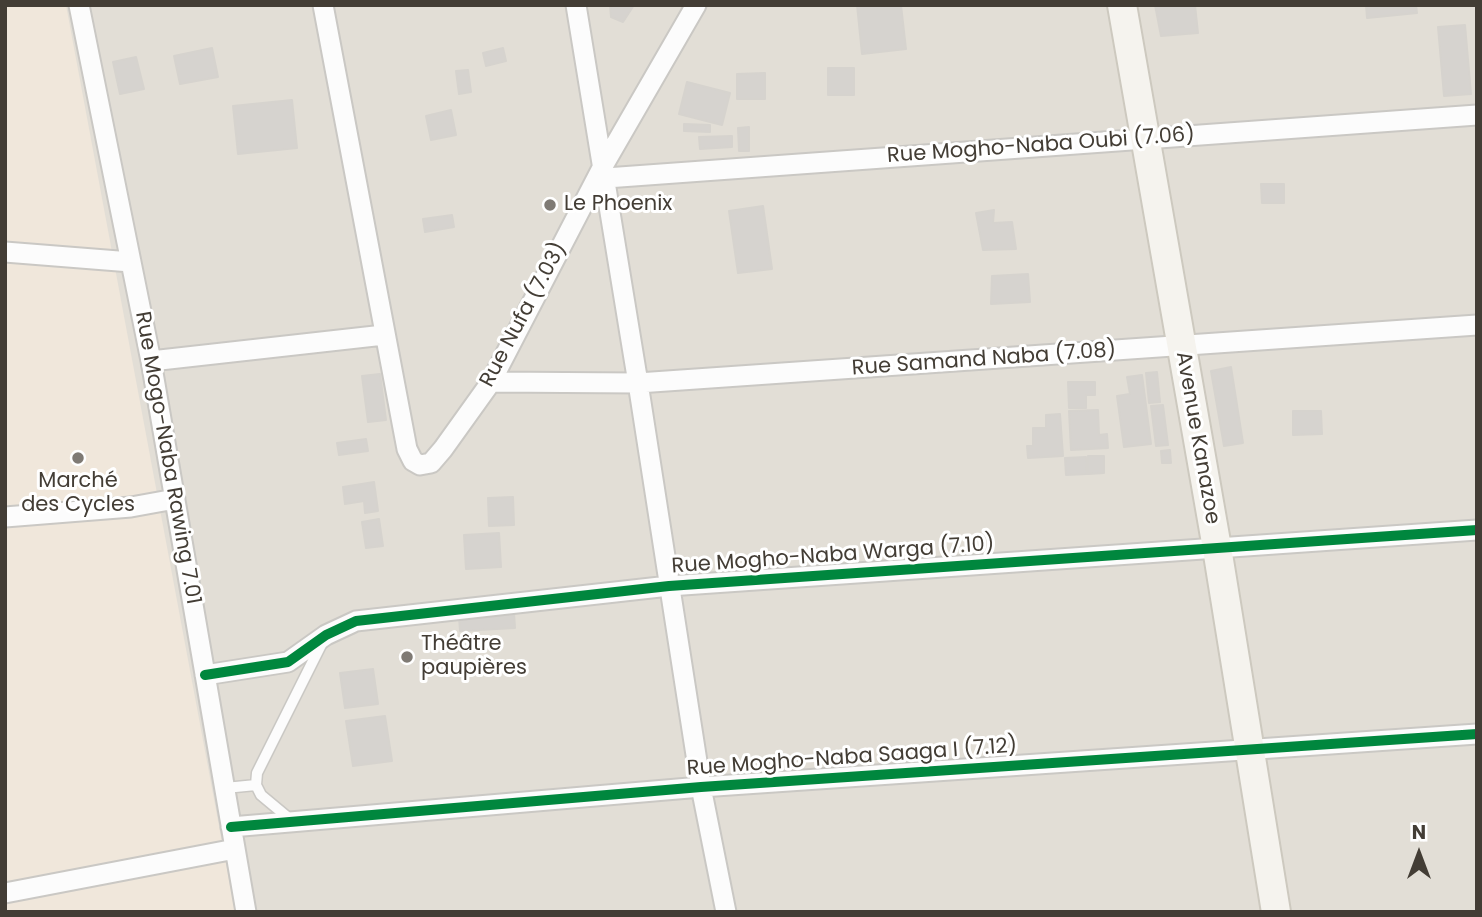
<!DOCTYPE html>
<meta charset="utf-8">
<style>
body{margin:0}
#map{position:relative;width:1482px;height:917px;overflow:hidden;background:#eeece8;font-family:Poppins,sans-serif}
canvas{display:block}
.frame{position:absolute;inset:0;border:7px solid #433d35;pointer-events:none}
.north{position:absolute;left:1384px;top:819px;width:70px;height:70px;-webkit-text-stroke:5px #fff;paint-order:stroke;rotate:0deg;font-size:19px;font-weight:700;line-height:28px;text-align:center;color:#433d35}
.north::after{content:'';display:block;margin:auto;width:24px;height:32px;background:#433d35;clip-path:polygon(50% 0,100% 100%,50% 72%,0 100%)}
</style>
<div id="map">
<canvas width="1482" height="917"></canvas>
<div class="frame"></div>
<div class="north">N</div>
</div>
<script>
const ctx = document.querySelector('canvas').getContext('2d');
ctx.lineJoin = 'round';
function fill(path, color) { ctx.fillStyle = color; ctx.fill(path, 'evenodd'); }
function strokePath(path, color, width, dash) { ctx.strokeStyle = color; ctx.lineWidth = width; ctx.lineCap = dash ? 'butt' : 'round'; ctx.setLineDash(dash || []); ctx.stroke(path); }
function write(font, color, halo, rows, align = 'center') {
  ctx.font = font + ' Poppins,sans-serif'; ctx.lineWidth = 6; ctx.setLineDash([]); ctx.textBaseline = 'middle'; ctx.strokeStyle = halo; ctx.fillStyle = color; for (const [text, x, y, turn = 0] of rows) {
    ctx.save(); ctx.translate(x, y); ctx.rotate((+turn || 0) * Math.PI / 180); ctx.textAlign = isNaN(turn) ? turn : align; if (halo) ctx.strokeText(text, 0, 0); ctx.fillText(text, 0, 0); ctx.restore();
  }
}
const residential = new Path2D(`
 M 5,5 L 1477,5 L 1477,912 L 5,912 Z`);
const commercial = new Path2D(`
 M 5,5 L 66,5 L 235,912 L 5,912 Z`);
const building = new Path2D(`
 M 610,5 L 634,5 L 623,22 L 611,17 Z
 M 857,5 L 901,5 L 906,49 L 862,54 Z
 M 1155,5 L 1195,5 L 1198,33 L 1161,36 Z
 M 1366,5 L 1416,5 L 1417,13 L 1367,18 Z
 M 1465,25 L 1471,94 L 1444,96 L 1438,27 Z
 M 212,48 L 218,77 L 180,84 L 174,56 Z
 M 503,48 L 506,61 L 486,66 L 483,53 Z
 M 136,57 L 144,89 L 120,94 L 113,62 Z
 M 828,68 L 854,68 L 854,95 L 828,95 Z
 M 468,70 L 471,92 L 459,94 L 456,71 Z
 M 765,73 L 765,99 L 737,99 L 737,74 Z
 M 687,82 L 730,93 L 722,125 L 679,114 Z
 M 292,100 L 297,148 L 238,154 L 233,106 Z
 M 451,110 L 456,135 L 431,140 L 426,116 Z
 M 684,124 L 710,125 L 710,132 L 684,131 Z
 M 749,127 L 749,151 L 739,151 L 738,128 Z
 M 732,136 L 732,147 L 700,149 L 699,137 Z
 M 1261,184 L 1284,184 L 1284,203 L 1262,203 Z
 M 763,206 L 772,269 L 738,273 L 729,211 Z
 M 994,210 L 993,223 L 1012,222 L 1016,249 L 983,250 L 976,213 Z
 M 452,215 L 454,227 L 425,232 L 423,219 Z
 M 1028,274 L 1030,302 L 991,304 L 992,276 Z
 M 1231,367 L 1243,443 L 1224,446 L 1211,371 Z
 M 1157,372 L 1160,402 L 1149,403 L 1146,373 Z
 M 380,374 L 386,420 L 368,422 L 362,376 Z
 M 1142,375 L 1151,444 L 1124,447 L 1117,396 L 1130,394 L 1127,377 Z
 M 1068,382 L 1095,382 L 1095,395 L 1086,395 L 1086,408 L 1069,408 Z
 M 1163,405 L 1168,445 L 1156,446 L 1151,406 Z
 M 1098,410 L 1099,435 L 1107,434 L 1108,448 L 1071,450 L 1069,411 Z
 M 1293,411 L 1321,411 L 1322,434 L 1293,435 Z
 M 1060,414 L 1063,456 L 1028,458 L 1027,446 L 1033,446 L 1033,428 L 1046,428 L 1046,415 Z
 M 366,439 L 368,451 L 339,455 L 337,443 Z
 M 1170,450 L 1171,463 L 1162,463 L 1161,451 Z
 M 1088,456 L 1104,456 L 1104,473 L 1088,474 Z
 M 1086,457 L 1087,474 L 1066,475 L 1065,458 Z
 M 374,482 L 378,511 L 365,513 L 364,501 L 345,504 L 343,487 Z
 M 513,497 L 514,525 L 489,526 L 488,498 Z
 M 379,519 L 383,546 L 366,548 L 362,522 Z
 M 499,533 L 501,567 L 466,569 L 464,535 Z
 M 514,613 L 515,628 L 460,631 L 459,617 Z
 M 373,669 L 378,704 L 345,708 L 340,673 Z
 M 385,716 L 392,761 L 353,766 L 346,721 Z`);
const lane = new Path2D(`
 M 225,788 L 256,785
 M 291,820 L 261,795 L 256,785 L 257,773 L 321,645`);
const street = new Path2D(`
 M 79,5 L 151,361 L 246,912
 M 323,5 L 407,449 L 413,461 L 420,465 L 431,463 L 443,449 L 491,382 L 603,166 L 696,5
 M 576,5 L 638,383 L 701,787 L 726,912
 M 606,178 L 1477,115
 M 5,252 L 131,262
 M 151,361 L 384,335
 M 491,382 L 638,383 L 1477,325
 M 5,517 L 131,507 L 175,499
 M 205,675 L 288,662 L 326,635 L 356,621 L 669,586 L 1477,530
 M 231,827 L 701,787 L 1477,734
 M 5,893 L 235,849`);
const secondary = new Path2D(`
 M 1122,5 L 1217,548 L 1276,912`);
const cycleway = new Path2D(`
 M 205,675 L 288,662 L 326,635 L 356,621 L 669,586 L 1477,530
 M 231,827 L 701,787 L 1477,734`);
const markers = [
 [550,205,7,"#7f7a74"],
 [78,458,7,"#7f7a74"],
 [407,657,7,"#7f7a74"]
];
const streetNames = [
 ["Rue Mogho-Naba Oubi (7.06)",1041,146,-4],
 ["Rue Nufa (7.03)",524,315,-62],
 ["Rue Samand Naba (7.08)",984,360,-4],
 ["Avenue Kanazoe",1197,438,80],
 ["Rue Mogo-Naba Rawing 7.01",167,458,80],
 ["Rue Mogho-Naba Warga (7.10)",833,556,-4],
 ["Rue Mogho-Naba Saaga I (7.12)",852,758,-4]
];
const poiNames = [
 ["Le Phoenix",564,205],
 ["Marché",78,482,"center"],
 ["des Cycles",78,506,"center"],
 ["Théâtre",421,645],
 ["paupières",421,669]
];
fill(residential, '#e2ded6');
fill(commercial, '#f0e7db');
fill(building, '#d6d3cf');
strokePath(building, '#d6d3ce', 2);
strokePath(lane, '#cac8c4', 13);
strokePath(street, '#cac8c4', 23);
strokePath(secondary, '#cdc9bf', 32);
strokePath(lane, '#fcfcfc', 10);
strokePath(street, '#fcfcfc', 19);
strokePath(secondary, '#f5f3ee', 28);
strokePath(cycleway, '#00873e', 10);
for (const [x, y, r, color] of markers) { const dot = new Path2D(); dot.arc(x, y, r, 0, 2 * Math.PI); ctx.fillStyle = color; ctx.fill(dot); strokePath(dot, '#fff', 2.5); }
write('21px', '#433d35', '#fff', streetNames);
write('21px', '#433d35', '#fff', poiNames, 'left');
</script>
